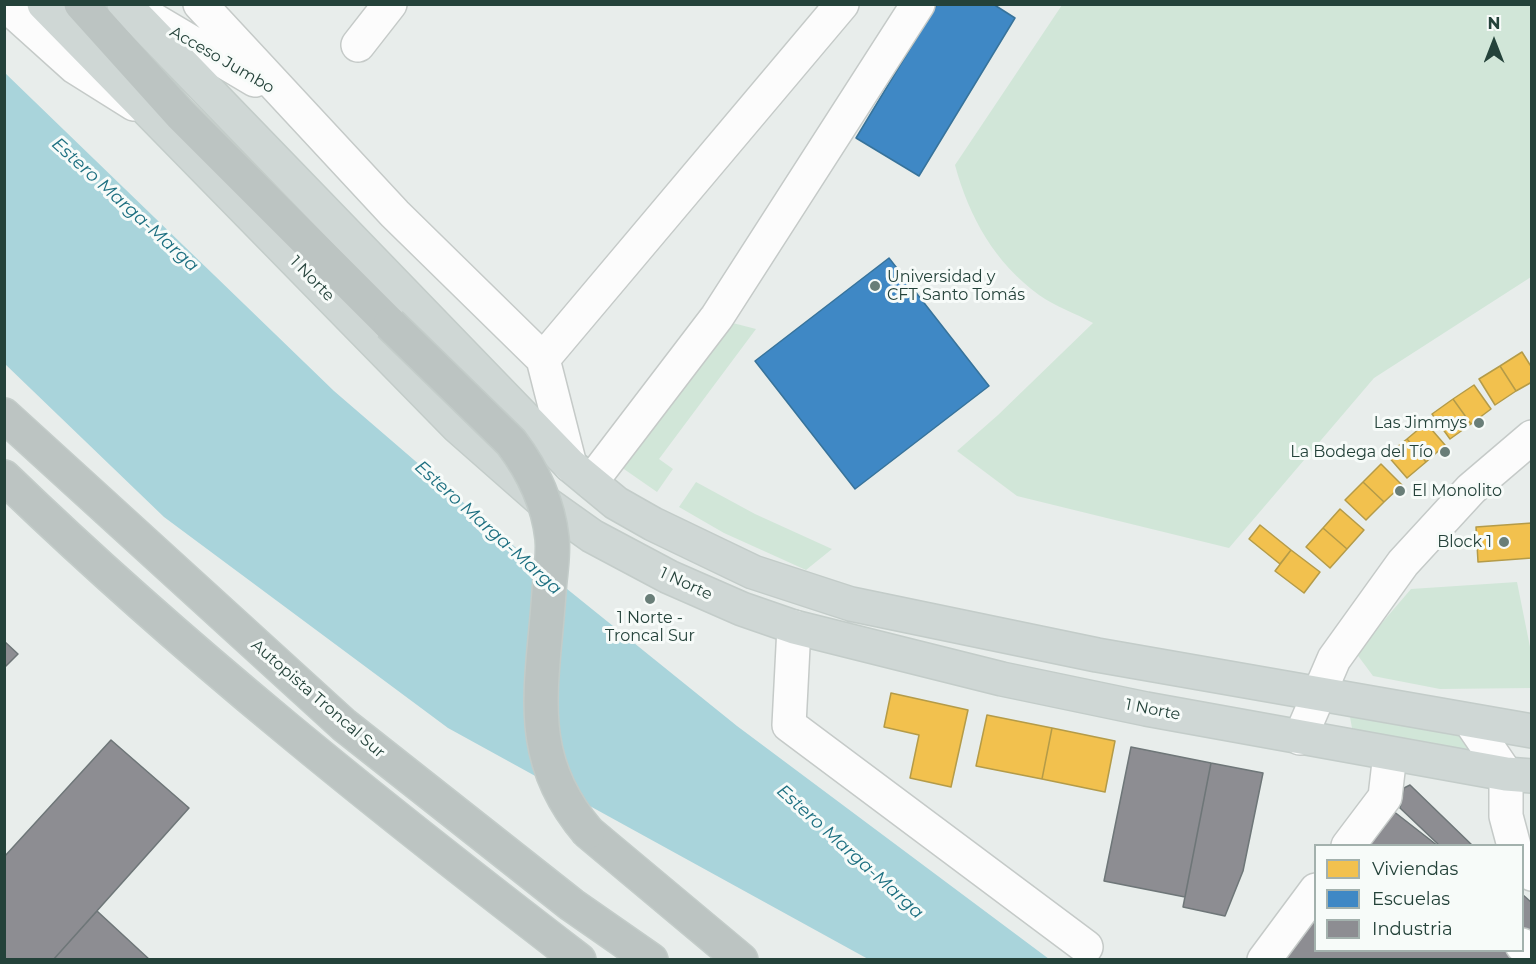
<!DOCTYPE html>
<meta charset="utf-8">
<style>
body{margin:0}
#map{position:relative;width:1536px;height:964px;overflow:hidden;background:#e8edeb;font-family:Montserrat,sans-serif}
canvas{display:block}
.frame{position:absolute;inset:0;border:6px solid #24423a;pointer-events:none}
.legend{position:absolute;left:1314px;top:844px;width:210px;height:108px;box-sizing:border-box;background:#f7fbf9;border:2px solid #a3b1ad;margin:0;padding:8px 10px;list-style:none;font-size:18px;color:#24423a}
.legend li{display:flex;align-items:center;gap:12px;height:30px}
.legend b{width:30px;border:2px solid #a3b1ad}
.north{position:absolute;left:1464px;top:12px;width:60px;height:60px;-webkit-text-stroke:4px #f7fbf9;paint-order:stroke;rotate:0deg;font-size:16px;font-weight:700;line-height:24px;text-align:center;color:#24423a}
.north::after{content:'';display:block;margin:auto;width:21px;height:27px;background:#24423a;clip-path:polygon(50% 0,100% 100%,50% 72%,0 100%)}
</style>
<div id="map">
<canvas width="1536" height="964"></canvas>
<div class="frame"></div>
<ul class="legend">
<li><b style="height:16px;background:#f2c14e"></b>Viviendas</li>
<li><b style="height:16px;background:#3f88c5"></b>Escuelas</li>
<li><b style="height:16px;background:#8d8d92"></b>Industria</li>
</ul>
<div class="north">N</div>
</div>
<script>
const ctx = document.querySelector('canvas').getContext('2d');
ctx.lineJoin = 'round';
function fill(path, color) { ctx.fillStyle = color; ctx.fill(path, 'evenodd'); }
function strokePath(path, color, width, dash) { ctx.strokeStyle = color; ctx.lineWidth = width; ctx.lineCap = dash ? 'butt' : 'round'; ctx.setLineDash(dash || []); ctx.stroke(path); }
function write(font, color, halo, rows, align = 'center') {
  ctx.font = font + ' Montserrat,sans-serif'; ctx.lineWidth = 6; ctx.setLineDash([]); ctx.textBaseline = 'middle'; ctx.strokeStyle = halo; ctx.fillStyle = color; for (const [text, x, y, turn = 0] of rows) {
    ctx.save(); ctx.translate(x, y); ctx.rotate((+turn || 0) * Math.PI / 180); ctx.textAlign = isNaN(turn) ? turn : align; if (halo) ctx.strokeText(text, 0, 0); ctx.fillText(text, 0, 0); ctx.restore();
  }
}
const green = new Path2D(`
 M 1062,5 L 1531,5 L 1531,277 L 1374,378 L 1229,548 L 1017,496 L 957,451 L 998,415 L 1093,323 C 1075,313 1056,307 1039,295 C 995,263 969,217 955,165 Z
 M 729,322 L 756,329 L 659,459 L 673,469 L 657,492 L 621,467 Z
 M 696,482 L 755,514 L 832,549 L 806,570 L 724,533 L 679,507 Z
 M 1517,582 L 1531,652 L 1531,688 L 1440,689 L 1373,676 L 1356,653 L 1411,589 Z
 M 1350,717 L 1367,717 L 1459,734 L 1475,752 L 1365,734 L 1352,728 Z`);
const water = new Path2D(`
 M 4,72 L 334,391 L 515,547 L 737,726 L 1049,959 L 868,959 L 448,728 L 164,517 L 5,364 Z`);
const homes = new Path2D(`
 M 1522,352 L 1532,368 L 1532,382 L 1516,391 L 1500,366 Z
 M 1500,366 L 1516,391 L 1495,405 L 1479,379 Z
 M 1474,385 L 1491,409 L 1471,424 L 1453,399 Z
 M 1453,399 L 1471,424 L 1450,439 L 1432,414 Z
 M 1426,423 L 1445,445 L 1426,462 L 1407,439 Z
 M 1407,439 L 1426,462 L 1407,478 L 1387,455 Z
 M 1381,464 L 1402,485 L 1384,502 L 1363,482 Z
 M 1363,482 L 1384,502 L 1366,520 L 1345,500 Z
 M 1340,509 L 1364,530 L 1347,549 L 1323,528 Z
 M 1532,523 L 1532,558 L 1478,562 L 1476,527 Z
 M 1260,525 L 1291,550 L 1280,564 L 1249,539 Z
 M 1323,528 L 1347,549 L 1330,568 L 1306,547 Z
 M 1291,550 L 1320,572 L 1304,593 L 1275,571 Z
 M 891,693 L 968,710 L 951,787 L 910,778 L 919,735 L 884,727 Z
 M 987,715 L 1052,728 L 1042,779 L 976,766 Z
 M 1052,728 L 1115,741 L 1105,792 L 1042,779 Z`);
const schools = new Path2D(`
 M 937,4 L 993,4 L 1015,18 L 919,176 L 856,138 Z
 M 889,258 L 989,386 L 855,489 L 755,361 Z`);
const industry = new Path2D(`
 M 4,641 L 18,654 L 4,668 Z
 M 111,740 L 189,808 L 53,960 L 4,960 L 4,857 Z
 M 1131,747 L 1211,763 L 1185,897 L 1104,881 Z
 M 1211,763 L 1263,773 L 1243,871 L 1225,916 L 1183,907 Z
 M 1410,785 L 1473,846 L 1440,846 L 1400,808 L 1404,788 Z
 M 1388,807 L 1438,846 L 1357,846 Z
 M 1522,894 L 1532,903 L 1532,936 L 1522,927 Z
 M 1316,898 L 1316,950 L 1507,950 L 1518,960 L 1268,960 Z
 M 97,911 L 150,960 L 53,960 Z`);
const minor = new Path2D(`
 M 5,4 L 75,67 L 134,104
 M 200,4 L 395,214 L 543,359 L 570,465
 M 137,10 L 255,80
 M 358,45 L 390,4
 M 543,359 L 842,4
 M 591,482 L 717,317 L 918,4
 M 794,627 L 789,725 L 1086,947
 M 1470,721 L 1506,774 L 1506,816 L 1514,846
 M 1300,738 L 1334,659 L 1403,563 L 1471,489 L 1532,437
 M 1348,846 L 1385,797 L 1390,754
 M 1522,859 L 1532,874
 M 1522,945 L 1532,953
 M 1264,960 L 1316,890`);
const major = new Path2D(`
 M 44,4 L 457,426 L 540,499 L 592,536 L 669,577 L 742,609 L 794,627 L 1002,679 L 1146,709 L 1506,774 L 1532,776
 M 124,4 L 570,465 L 616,503 L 653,524 L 753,572 L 851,604 L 1097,655 L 1532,731`);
const highway = new Path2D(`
 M 81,4 L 180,114 L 390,324
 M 4,415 L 344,725 L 572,905 L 651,960
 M 4,477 C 184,651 381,808 579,960
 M 588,832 L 741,960`);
const highwayBridge = new Path2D(`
 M 390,324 L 511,442 C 533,471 548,502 552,538 C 554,555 550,575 549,592 C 543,685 522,755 588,832`);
const markers = [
 [875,286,6,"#697e78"],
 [1479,423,6,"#697e78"],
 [1445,452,6,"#697e78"],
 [1400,491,6,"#697e78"],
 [1504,542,6,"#697e78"],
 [650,599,6,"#697e78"]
];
const streetNames = [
 ["Acceso Jumbo",222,60,30],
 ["1 Norte",312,279,46],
 ["1 Norte",686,584,25],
 ["Autopista Troncal Sur",318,699,41],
 ["1 Norte",1153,710,11]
];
const poiNames = [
 ["Universidad y",887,277,"left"],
 ["CFT Santo Tomás",887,295,"left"],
 ["Las Jimmys",1467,423],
 ["La Bodega del Tío",1433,452],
 ["El Monolito",1412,491,"left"],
 ["Block 1",1492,542],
 ["1 Norte -",650,618,"center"],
 ["Troncal Sur",650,636,"center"]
];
const waterNames = [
 ["Estero Marga-Marga",125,205,42],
 ["Estero Marga-Marga",488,528,42],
 ["Estero Marga-Marga",850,852,42]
];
fill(green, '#d1e6d8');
fill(water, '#a9d4db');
fill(homes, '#f2c14e');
strokePath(homes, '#b49b48', 1.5);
fill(schools, '#3f88c5');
strokePath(schools, '#37739b', 1.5);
fill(industry, '#8d8d92');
strokePath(industry, '#6e7678', 1.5);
strokePath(minor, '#c5cac8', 36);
strokePath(major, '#c3ccc9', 36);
strokePath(highway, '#c3ccc9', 36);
strokePath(minor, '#fcfcfc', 33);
strokePath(major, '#cfd7d5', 33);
strokePath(highway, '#bcc4c2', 33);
strokePath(highwayBridge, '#c3ccc9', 36, []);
strokePath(highwayBridge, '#bcc4c2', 33);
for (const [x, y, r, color] of markers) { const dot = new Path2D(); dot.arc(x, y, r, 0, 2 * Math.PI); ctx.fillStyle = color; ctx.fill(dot); strokePath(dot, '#f7fbf9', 2); }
write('16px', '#24423a', '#f7fbf9', streetNames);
write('16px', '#24423a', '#f7fbf9', poiNames, 'right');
write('italic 18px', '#1c6f80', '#f7fbf9', waterNames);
</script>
